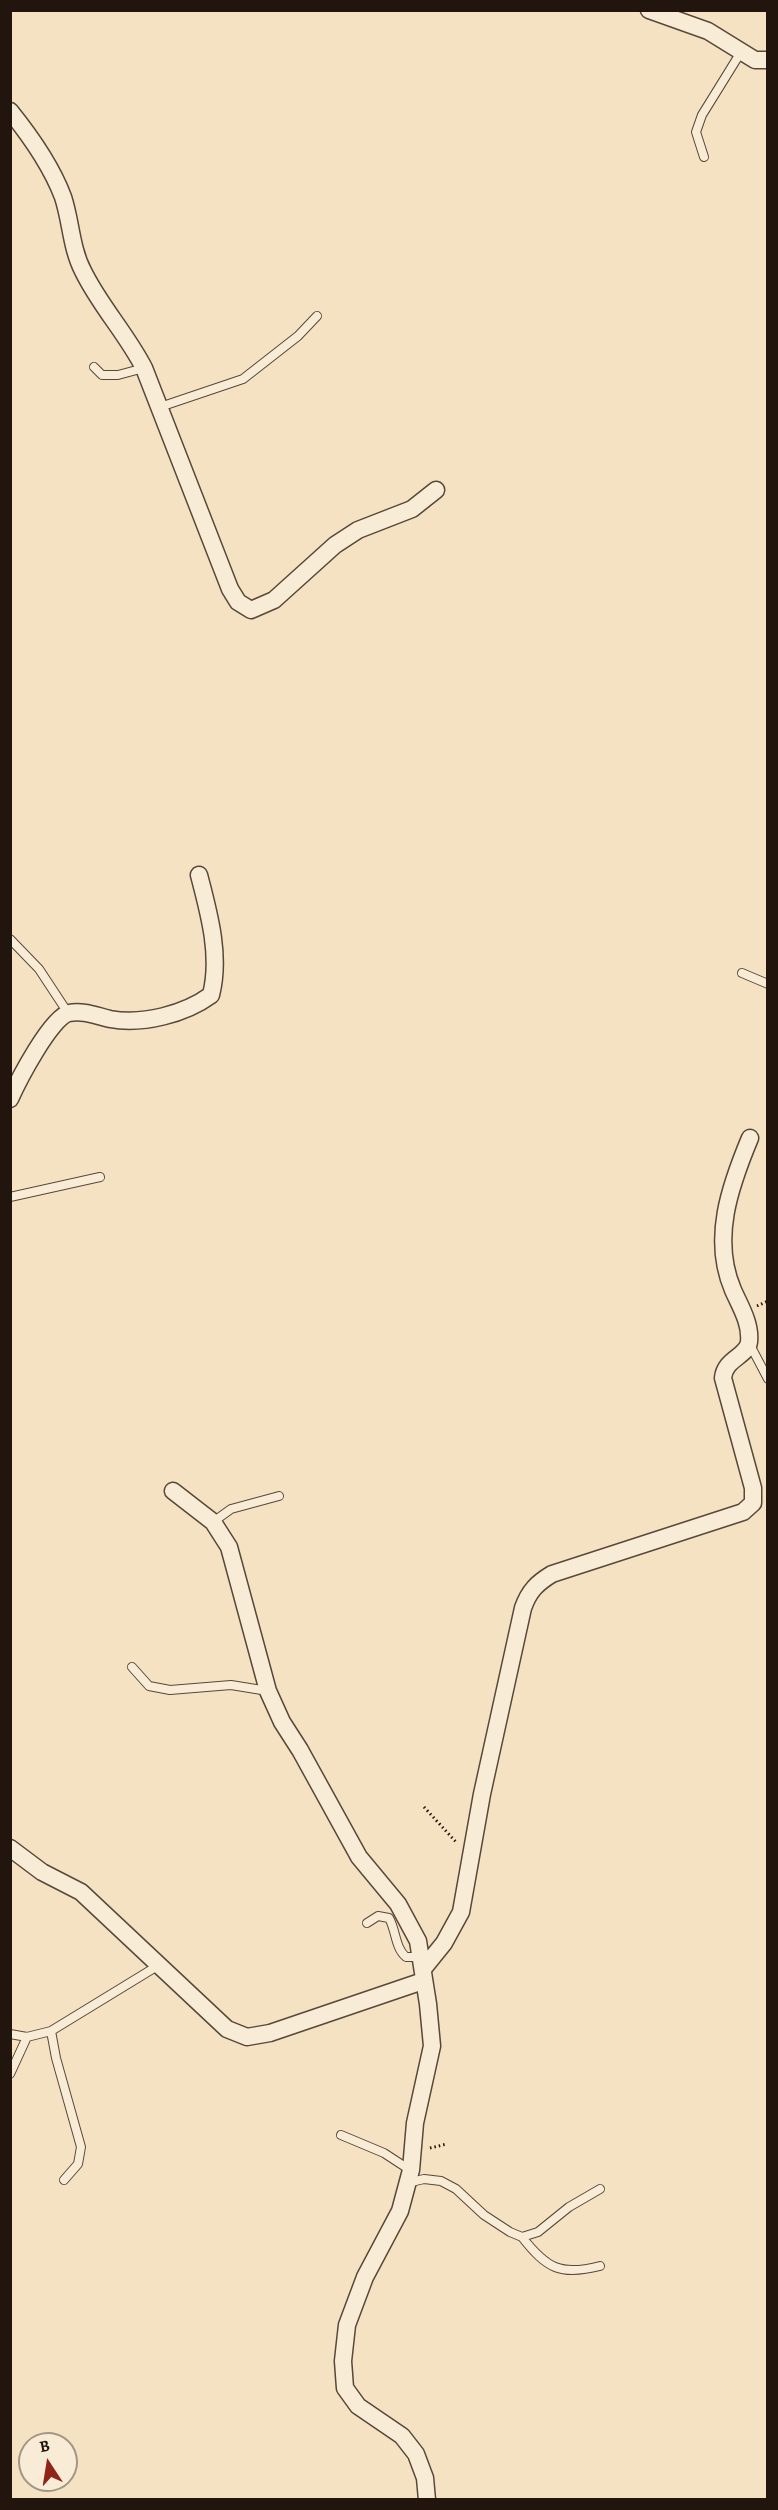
<!DOCTYPE html>
<style>
body{margin:0}
#map{position:relative;width:778px;height:2510px;overflow:hidden;background:#f5e2c2;font-family:Alegreya,serif}
canvas{display:block}
.frame{position:absolute;inset:0;border:12px solid #22150d;pointer-events:none}
.north{position:absolute;left:18px;top:2432px;width:60px;height:60px;box-sizing:border-box;background:#f8ecd7;border:2px solid #a29686;border-radius:50%;rotate:348deg;font-size:16px;font-weight:700;line-height:24px;text-align:center;color:#22150d}
.north::after{content:'';display:block;margin:auto;width:21px;height:27px;background:#8f2418;clip-path:polygon(50% 0,100% 100%,50% 72%,0 100%)}
</style>
<div id="map">
<canvas width="778" height="2510"></canvas>
<div class="frame"></div>
<div class="north">B</div>
</div>
<script>
const ctx = document.querySelector('canvas').getContext('2d');
ctx.lineJoin = 'round';
function strokePath(path, color, width, dash) { ctx.strokeStyle = color; ctx.lineWidth = width; ctx.lineCap = dash ? 'butt' : 'round'; ctx.setLineDash(dash || []); ctx.stroke(path); }
const path = new Path2D(`
 M 757,1306 L 768,1301
 M 424,1807 L 456,1842
 M 430,2148 L 447,2144`);
const lane = new Path2D(`
 M 704,157 L 696,132 L 702,115 L 741,52
 M 94,367 L 102,375 L 118,375 L 144,368
 M 160,407 L 243,379 L 298,336 L 317,316
 M 10,939 L 39,969 L 68,1013
 M 742,973 L 768,984
 M 10,1197 L 100,1177
 M 749,1343 L 768,1379
 M 213,1522 L 231,1509 L 279,1496
 M 132,1667 L 149,1686 L 170,1690 L 231,1685 L 268,1691
 M 367,1923 L 378,1916 L 389,1918 C 396,1930 395,1948 406,1957 L 421,1957
 M 51,2031 L 56,2058 L 81,2147 L 78,2164 L 64,2180
 M 10,2034 L 27,2037 L 51,2031 L 159,1965
 M 10,2074 L 27,2037
 M 341,2135 L 384,2153 L 410,2170
 M 407,2183 L 424,2179 L 441,2181 L 456,2189 L 484,2215 L 510,2232 L 522,2237 L 538,2232 L 569,2207 L 600,2189
 M 522,2237 C 547,2269 561,2276 600,2266`);
const street = new Path2D(`
 M 649,10 L 708,31 L 755,60 L 768,60
 M 10,111 C 31,137 51,165 63,197 C 71,221 71,248 83,271 C 100,306 126,333 144,368 L 230,589 L 238,602 L 251,610 L 274,600 L 335,545 L 358,530 L 412,509 L 436,490
 M 10,1099 C 18,1081 51,1017 69,1013 C 83,1010 97,1016 110,1019 C 143,1025 185,1014 211,995 C 221,956 209,913 199,875
 M 173,1491 L 213,1522 L 229,1547 L 268,1691 L 282,1722 L 300,1750 L 359,1857 L 398,1904 L 418,1941 L 428,2004 L 432,2046 L 415,2123 L 411,2170 L 400,2211 L 365,2277 L 347,2325 L 343,2361 L 345,2388 L 358,2406 L 402,2436 L 416,2454 L 425,2478 L 427,2500
 M 10,1848 L 42,1872 L 81,1892 L 227,2029 L 247,2037 L 270,2033 L 423,1981
 M 423,1969 L 444,1943 L 461,1912 L 482,1794 L 523,1608 C 529,1591 537,1583 552,1574 L 743,1512 L 753,1503 L 753,1488 L 723,1378 C 725,1358 747,1357 749,1342 C 751,1323 740,1306 733,1290 C 711,1239 730,1186 750,1138`);
strokePath(lane, '#57483a', 10);
strokePath(street, '#57483a', 19);
strokePath(path, '#22150d', 3, [1.5, 3]);
strokePath(lane, '#f8ecd7', 8);
strokePath(street, '#f8ecd7', 16);
</script>
